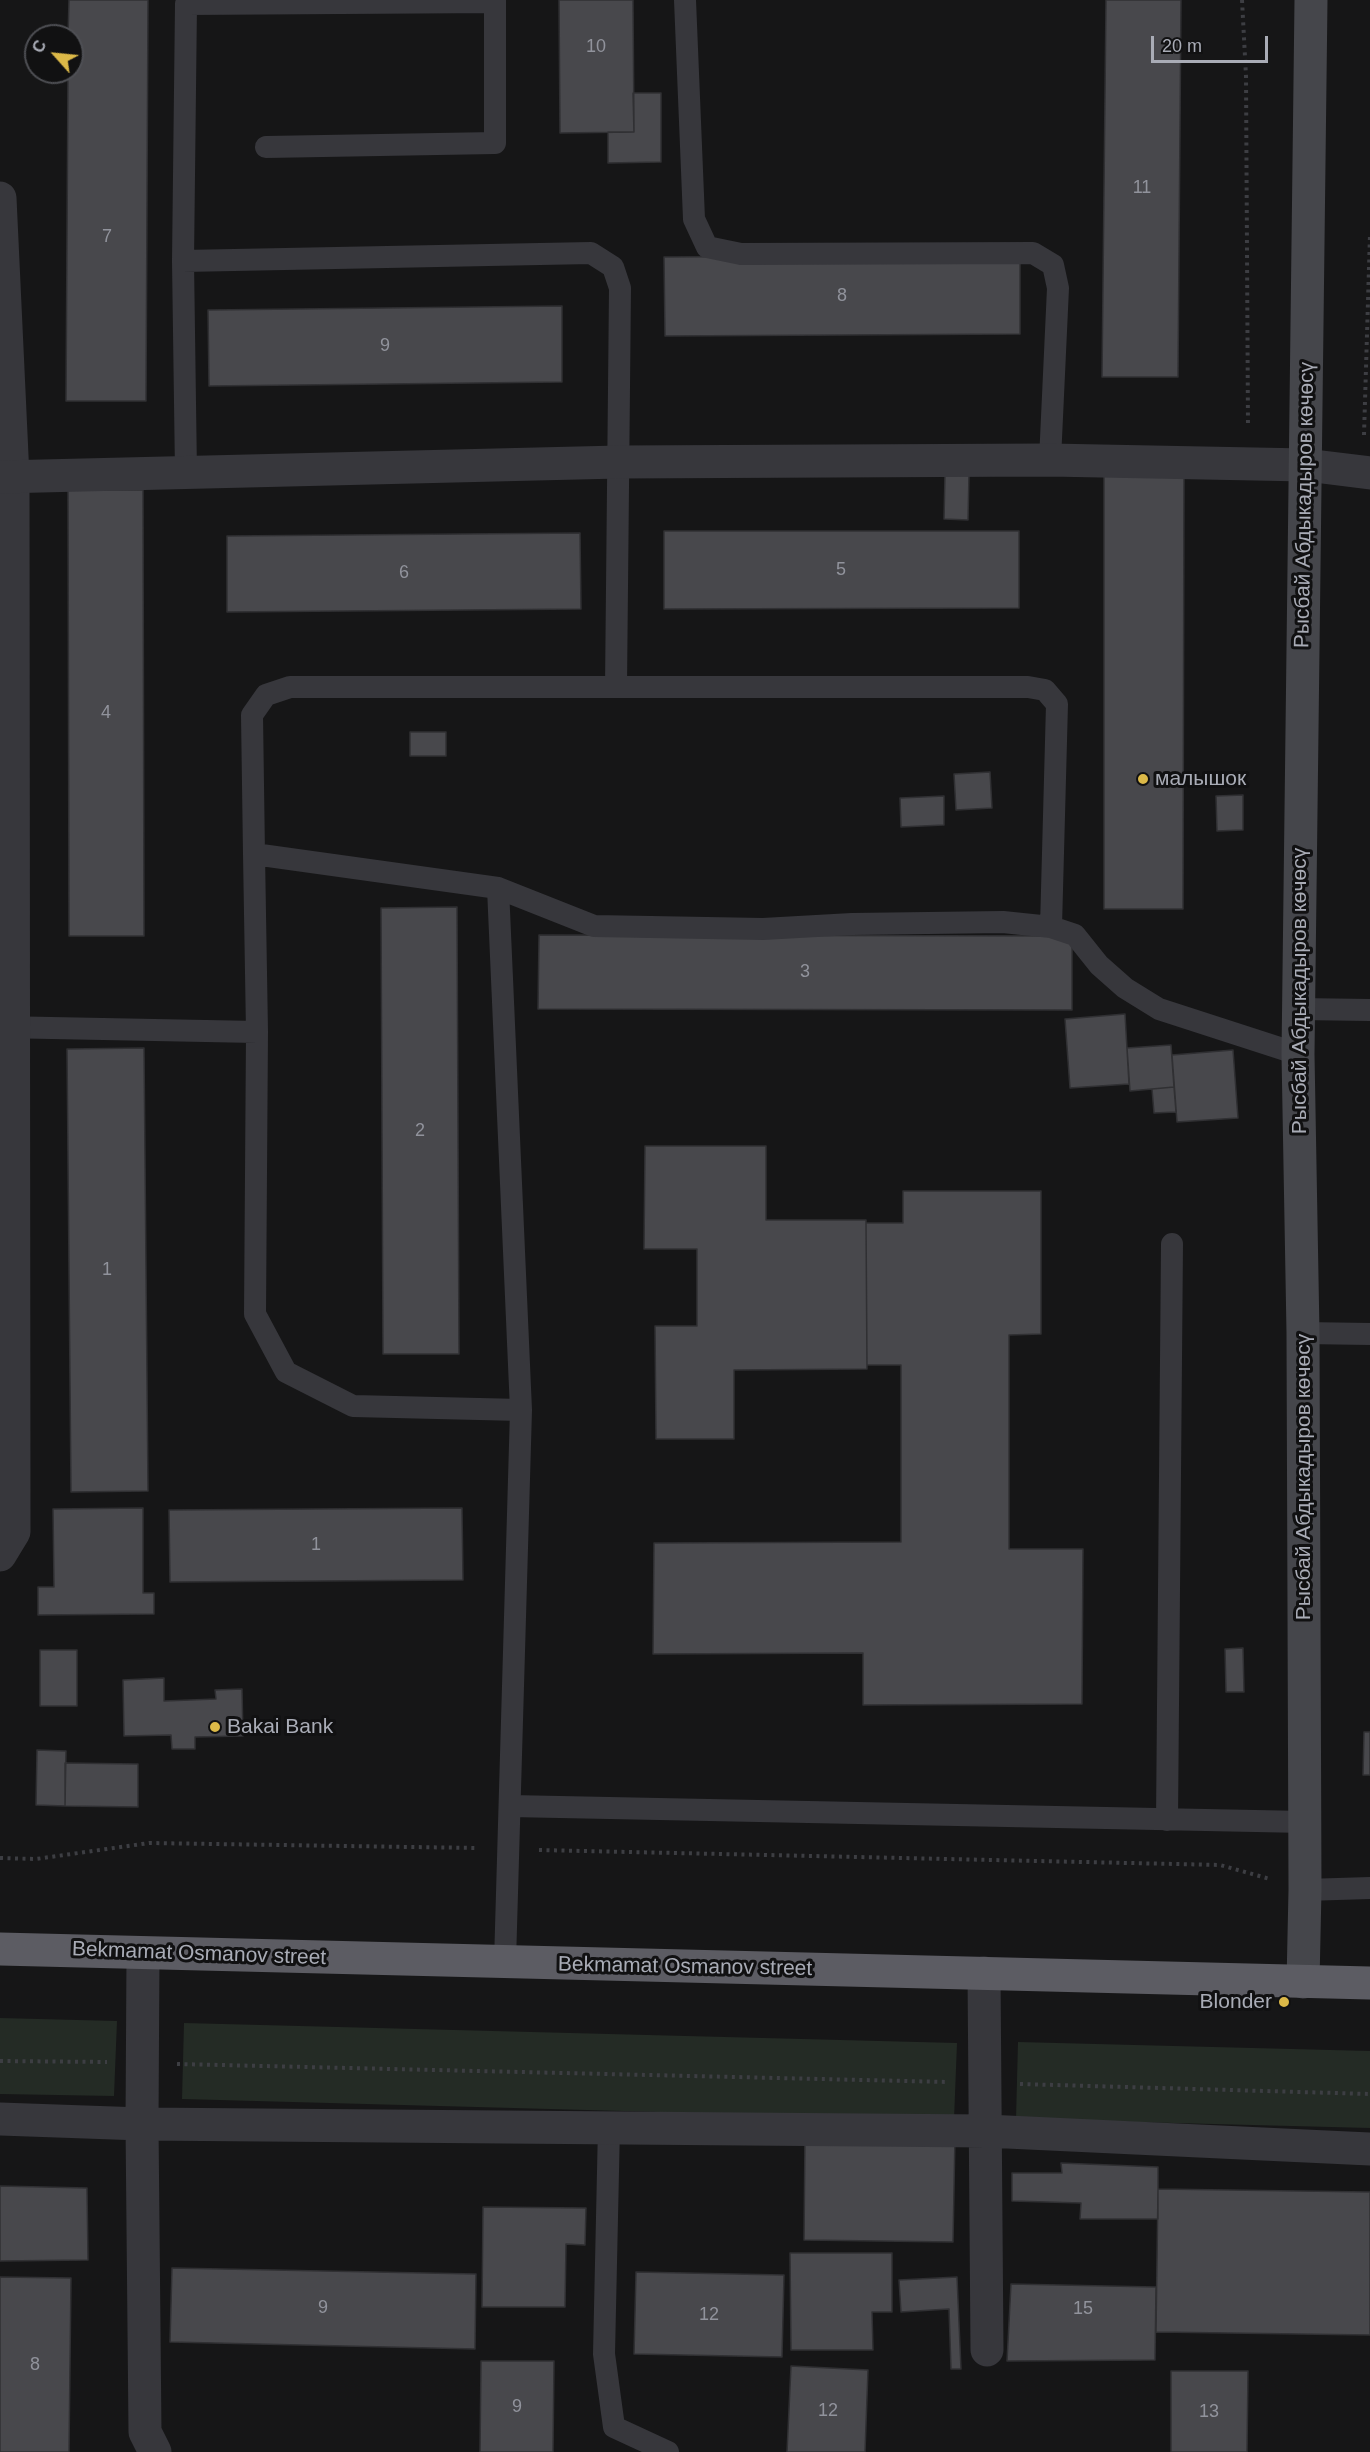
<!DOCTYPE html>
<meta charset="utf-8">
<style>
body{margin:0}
#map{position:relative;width:1370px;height:2452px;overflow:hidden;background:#161617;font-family:Arial,sans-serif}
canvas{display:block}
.north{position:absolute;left:24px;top:24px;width:60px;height:60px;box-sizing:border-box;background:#111112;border:2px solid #4e4f54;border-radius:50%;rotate:297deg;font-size:16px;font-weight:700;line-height:24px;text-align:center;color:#a9acb6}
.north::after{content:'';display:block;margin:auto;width:21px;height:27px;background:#dcb948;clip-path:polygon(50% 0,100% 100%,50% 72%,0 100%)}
.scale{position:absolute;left:1151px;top:36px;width:117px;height:27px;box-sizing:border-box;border:3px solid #a9acb6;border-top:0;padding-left:8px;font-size:18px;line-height:21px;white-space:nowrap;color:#a9acb6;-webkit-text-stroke:4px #111112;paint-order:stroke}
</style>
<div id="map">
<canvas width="1370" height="2452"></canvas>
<div class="north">С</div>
<div class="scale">20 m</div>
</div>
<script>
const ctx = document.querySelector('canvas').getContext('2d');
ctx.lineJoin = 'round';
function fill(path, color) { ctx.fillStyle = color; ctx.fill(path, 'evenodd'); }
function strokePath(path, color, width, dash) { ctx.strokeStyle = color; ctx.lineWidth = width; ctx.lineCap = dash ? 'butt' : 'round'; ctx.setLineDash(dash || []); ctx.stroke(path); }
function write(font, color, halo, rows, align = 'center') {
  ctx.font = font + ' Arial,sans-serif'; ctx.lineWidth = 6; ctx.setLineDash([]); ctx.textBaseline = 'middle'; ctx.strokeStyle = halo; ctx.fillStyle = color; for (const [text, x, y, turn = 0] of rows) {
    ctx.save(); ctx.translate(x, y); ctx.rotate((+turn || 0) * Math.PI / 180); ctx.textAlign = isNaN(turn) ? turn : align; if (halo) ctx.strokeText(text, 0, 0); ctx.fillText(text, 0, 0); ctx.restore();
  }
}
const green = new Path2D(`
 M 0,2018 L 117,2021 L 114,2096 L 0,2094 Z
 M 184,2023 L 957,2043 L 954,2120 L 182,2099 Z
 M 1018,2042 L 1370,2051 L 1370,2128 L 1016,2119 Z`);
const building = new Path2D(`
 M 69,0 L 148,0 L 146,401 L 66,401 L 68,72 L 72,72 L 72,36 L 68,36 Z
 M 559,0 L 633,0 L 634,132 L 560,133 Z
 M 1106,0 L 1181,0 L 1178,377 L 1102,377 Z
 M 633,93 L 661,93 L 661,162 L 608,163 L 608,132 L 634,132 Z
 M 1020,255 L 1020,334 L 665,336 L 664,257 Z
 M 562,306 L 562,382 L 209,386 L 208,310 Z
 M 1104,465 L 1184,465 L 1183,909 L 1104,909 Z
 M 945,474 L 969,474 L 968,520 L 944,519 Z
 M 68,490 L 143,490 L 144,936 L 69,936 Z
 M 664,531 L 1019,531 L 1019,608 L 664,609 Z
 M 580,533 L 581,609 L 227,612 L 227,536 Z
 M 410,732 L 446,732 L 446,756 L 410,756 Z
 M 990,772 L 992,808 L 956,810 L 954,774 Z
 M 1243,795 L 1243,830 L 1217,831 L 1216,796 Z
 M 944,796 L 944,825 L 901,827 L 900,798 Z
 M 457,907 L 459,1354 L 383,1354 L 381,908 Z
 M 539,935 L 1072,936 L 1072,1010 L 538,1009 Z
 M 1125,1014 L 1129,1084 L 1070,1088 L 1065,1019 Z
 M 1171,1045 L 1174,1087 L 1130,1091 L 1127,1048 Z
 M 144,1048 L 148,1491 L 71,1492 L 67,1049 Z
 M 1233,1050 L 1238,1118 L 1177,1122 L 1172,1055 Z
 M 1174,1087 L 1176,1112 L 1154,1113 L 1152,1089 Z
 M 645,1146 L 766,1146 L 766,1220 L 866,1220 L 867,1369 L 734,1370 L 734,1439 L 656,1439 L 655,1326 L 697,1326 L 697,1249 L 644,1249 Z
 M 903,1191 L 1041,1191 L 1041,1334 L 1009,1335 L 1009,1549 L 1083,1549 L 1082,1704 L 863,1705 L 863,1653 L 653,1654 L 654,1543 L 901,1542 L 901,1365 L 867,1365 L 866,1223 L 903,1223 Z
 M 143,1508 L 143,1593 L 154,1593 L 154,1614 L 38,1615 L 38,1587 L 54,1587 L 53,1509 Z
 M 462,1508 L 463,1580 L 170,1582 L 169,1510 Z
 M 1243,1648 L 1244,1692 L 1226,1692 L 1225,1649 Z
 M 40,1650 L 77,1650 L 77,1706 L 40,1706 Z
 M 164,1678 L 164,1701 L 216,1699 L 215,1690 L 242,1689 L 243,1736 L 195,1737 L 195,1749 L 172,1749 L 171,1735 L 124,1736 L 123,1680 Z
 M 1364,1732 L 1370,1732 L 1370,1775 L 1363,1775 Z
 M 37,1750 L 66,1751 L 65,1806 L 36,1805 Z
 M 65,1763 L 138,1764 L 138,1807 L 65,1806 Z
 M 805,2134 L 955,2136 L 953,2242 L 804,2240 Z
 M 1061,2163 L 1158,2167 L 1158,2219 L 1080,2219 L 1081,2203 L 1012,2201 L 1012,2173 L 1062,2173 Z
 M 0,2186 L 87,2188 L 88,2260 L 0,2261 Z
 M 1158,2189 L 1370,2192 L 1370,2335 L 1156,2332 Z
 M 483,2207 L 586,2208 L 585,2245 L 566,2244 L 565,2307 L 482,2307 Z
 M 790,2253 L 892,2253 L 892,2312 L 872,2312 L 873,2350 L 791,2350 Z
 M 172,2268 L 476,2274 L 475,2349 L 170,2342 Z
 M 636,2272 L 784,2275 L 782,2357 L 634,2354 Z
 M 0,2277 L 71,2278 L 69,2452 L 0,2452 Z
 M 957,2277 L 961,2369 L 951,2369 L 949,2309 L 901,2312 L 899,2280 Z
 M 1011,2284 L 1156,2287 L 1155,2360 L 1007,2361 Z
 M 481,2361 L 554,2361 L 553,2452 L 480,2452 Z
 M 791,2366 L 868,2370 L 865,2452 L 787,2452 Z
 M 1171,2371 L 1248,2371 L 1247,2452 L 1171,2452 Z`);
const path = new Path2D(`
 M 1242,0 L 1246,76 L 1248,427
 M 1364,435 L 1370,234
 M 539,1850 L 1220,1865 L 1270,1879
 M 0,1858 L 36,1859 L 149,1843 L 477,1848
 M 0,2061 L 107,2062
 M 177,2064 L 949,2082
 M 1020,2084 L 1370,2094`);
const service = new Path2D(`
 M 685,0 L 694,219 L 707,247 L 741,254 L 1033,253 L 1053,265 L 1058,288 L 1050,460
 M 266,147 L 495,143 L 495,2
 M 183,261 L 591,253 L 613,267 L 620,288 L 616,687
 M 186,473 L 183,261 L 186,4 L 495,2 L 495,0
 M 254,854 L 252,715 L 266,695 L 290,687 L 1028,687 L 1045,690 L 1057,704 L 1051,927
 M 1298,1009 L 1370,1010
 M 0,1027 L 257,1032 L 255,1314 L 286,1372 L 353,1406 L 521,1410
 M 257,1032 L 254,854 L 498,888
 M 1303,1333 L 1370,1334
 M 510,1806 L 1305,1822
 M 1167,1820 L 1172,1244
 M 1305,1890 L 1370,1888
 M 505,1962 L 521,1410 L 498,888 L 594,926 L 763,929 L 852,924 L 1003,922 L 1051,927 L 1075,935 L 1099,965 L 1125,988 L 1159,1009 L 1298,1054
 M 609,2126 L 604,2354 L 614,2427 L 668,2452`);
const pedestrian = new Path2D(`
 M 0,198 L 13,477 L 14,1532 L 0,1555`);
const minor = new Path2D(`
 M 0,477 L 619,462 L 1050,460 L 1306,465 L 1370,473
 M 143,1953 L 142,2124 L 145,2432 L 155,2452
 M 984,1973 L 987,2350
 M 0,2119 L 142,2124 L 986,2131 L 1370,2149`);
const secondary = new Path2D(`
 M 1303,1982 L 1305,1890 L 1303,1333 L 1298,1054 L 1311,0`);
const trunk = new Path2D(`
 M 0,1949 L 1370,1983`);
const markers = [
 [1143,779,6,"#dcb948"],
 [215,1727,6,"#dcb948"],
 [1284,2002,6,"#dcb948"]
];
const numberNames = [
 ["10",596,47],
 ["11",1142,188],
 ["7",107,237],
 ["8",842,296],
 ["9",385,346],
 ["5",841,570],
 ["6",404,573],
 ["4",106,713],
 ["3",805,972],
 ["2",420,1131],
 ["1",107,1270],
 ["1",316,1545],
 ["9",323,2308],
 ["15",1083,2309],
 ["12",709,2315],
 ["8",35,2365],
 ["9",517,2407],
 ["12",828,2411],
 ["13",1209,2412]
];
const streetNames = [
 ["Рысбай Абдыкадыров көчөсү",1305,505,-89],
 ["Рысбай Абдыкадыров көчөсү",1300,991,-90],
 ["Рысбай Абдыкадыров көчөсү",1304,1477,-90],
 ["Bekmamat Osmanov street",199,1954,2],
 ["Bekmamat Osmanov street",685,1967,1]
];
const poiNames = [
 ["малышок",1155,779],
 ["Bakai Bank",227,1727],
 ["Blonder",1272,2002,"right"]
];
fill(green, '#242b25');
fill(building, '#48484c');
strokePath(building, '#303033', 1.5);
strokePath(path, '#3d3e43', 4, [3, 4.5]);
strokePath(service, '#37373c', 22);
strokePath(pedestrian, '#37373c', 33);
strokePath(minor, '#37373c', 33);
strokePath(secondary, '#45464b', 33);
strokePath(trunk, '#5c5c63', 33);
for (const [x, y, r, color] of markers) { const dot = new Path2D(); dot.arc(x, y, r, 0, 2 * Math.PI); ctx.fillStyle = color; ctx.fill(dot); strokePath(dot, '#111112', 2); }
write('18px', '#91939c', null, numberNames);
write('21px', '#a9acb6', '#111112', streetNames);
write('21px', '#a9acb6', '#111112', poiNames, 'left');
</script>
